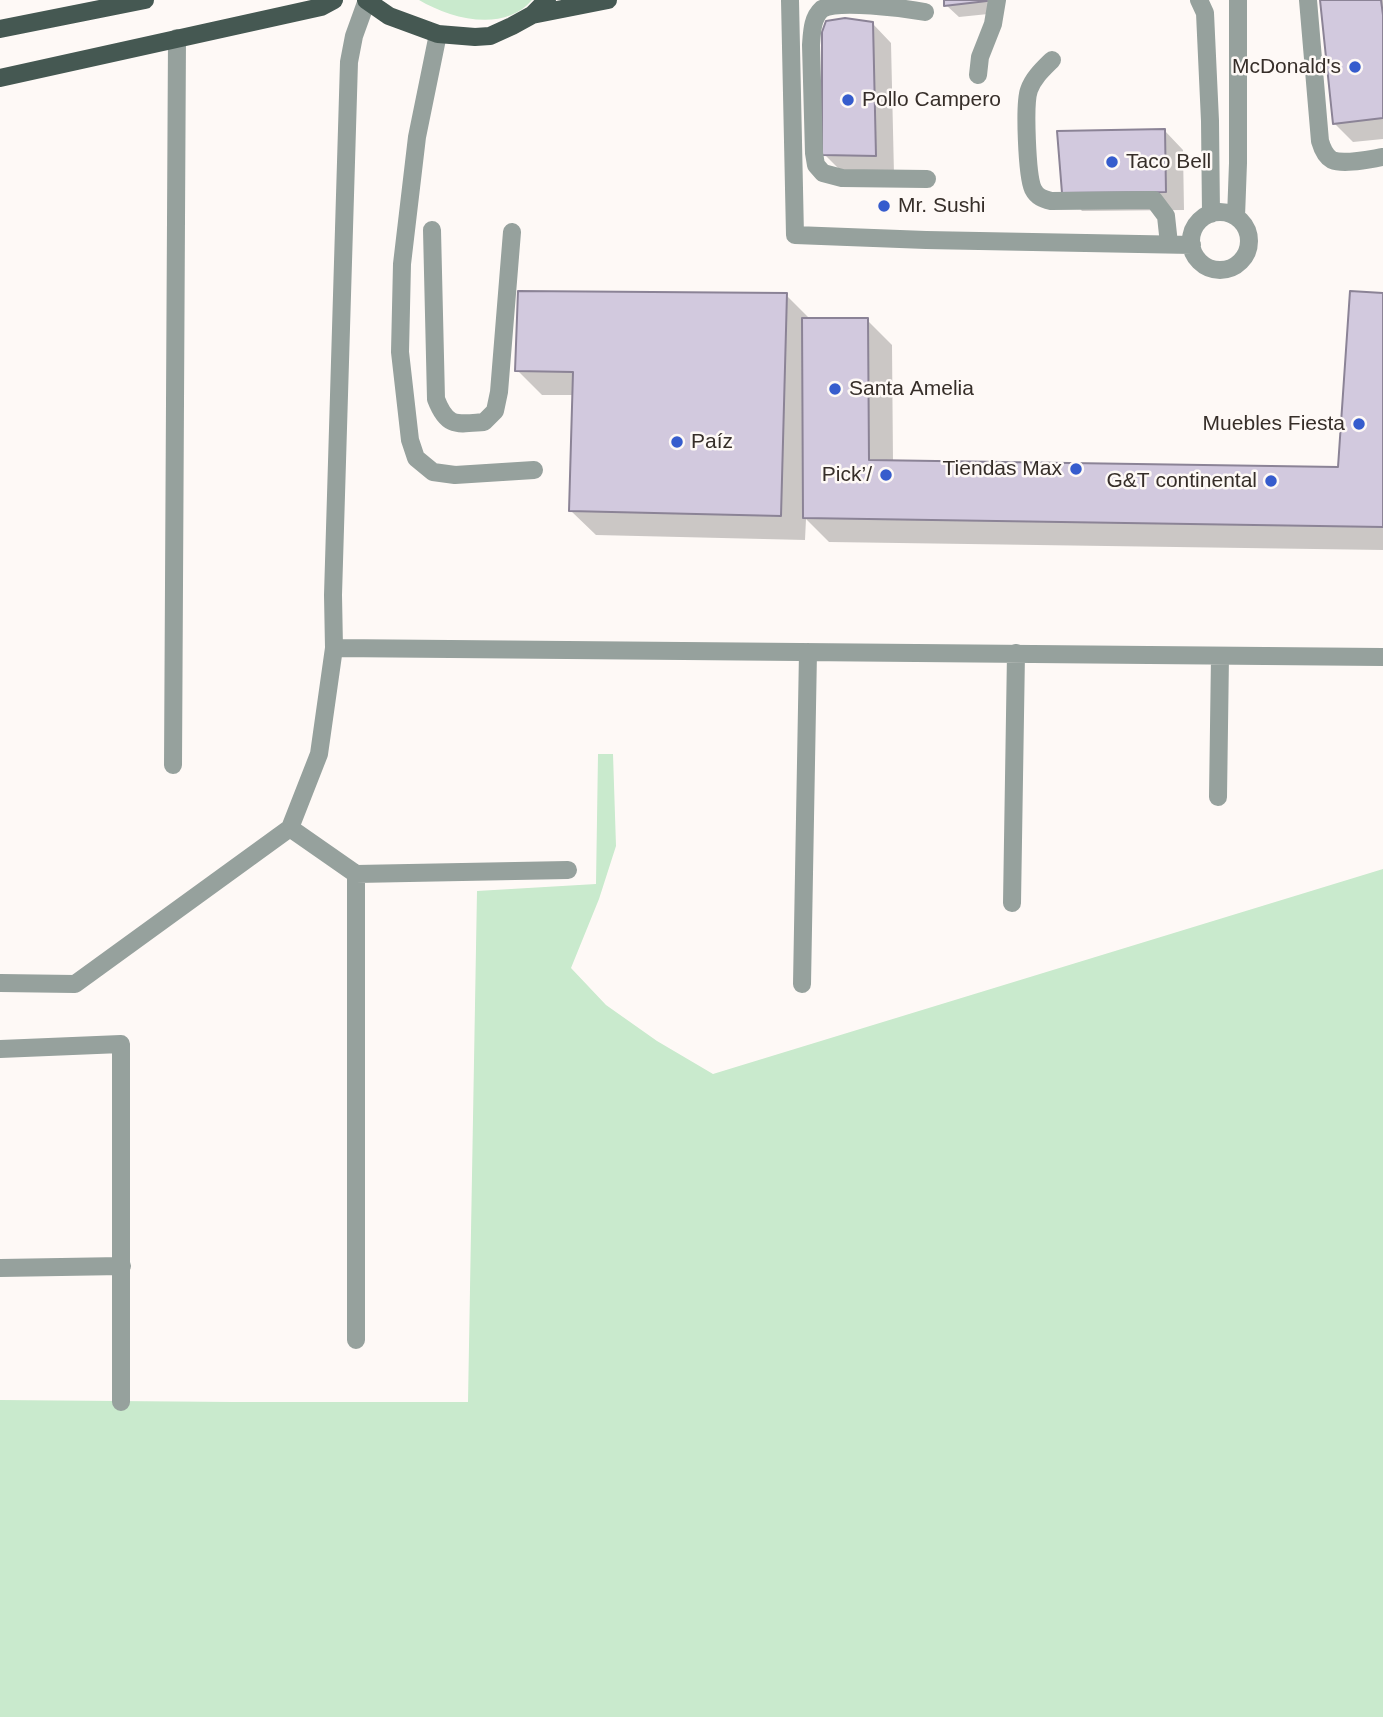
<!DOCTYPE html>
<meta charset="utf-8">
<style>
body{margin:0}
canvas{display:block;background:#fef9f6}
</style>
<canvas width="1383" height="1717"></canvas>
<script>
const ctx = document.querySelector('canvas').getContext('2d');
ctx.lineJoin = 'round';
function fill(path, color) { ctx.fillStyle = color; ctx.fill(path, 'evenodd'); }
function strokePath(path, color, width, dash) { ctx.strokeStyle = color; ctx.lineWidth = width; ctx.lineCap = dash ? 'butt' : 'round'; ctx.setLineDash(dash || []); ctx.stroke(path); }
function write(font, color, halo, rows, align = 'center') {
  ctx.font = font + ' Helvetica,sans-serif'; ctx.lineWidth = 5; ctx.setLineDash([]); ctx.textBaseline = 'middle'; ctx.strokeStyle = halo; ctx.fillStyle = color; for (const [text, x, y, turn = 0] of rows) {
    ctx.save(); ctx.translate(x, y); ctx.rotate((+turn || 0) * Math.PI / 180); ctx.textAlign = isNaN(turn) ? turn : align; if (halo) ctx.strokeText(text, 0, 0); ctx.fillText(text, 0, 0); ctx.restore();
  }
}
const green = new Path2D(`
 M 419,0 L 532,0 C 504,33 451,19 419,0 Z
 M 598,754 L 613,754 L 616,846 L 599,899 L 571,968 L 606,1005 L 657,1041 L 713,1074 L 1383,869 L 1383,1717 L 0,1717 L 0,1400 L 233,1402 L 468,1402 L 477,891 L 596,884 Z`);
const shadow = new Path2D(`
 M 946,0 L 1002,0 L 998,13 L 959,17 L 946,5 Z
 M 1322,0 L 1383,0 L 1383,139 L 1353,142 L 1334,123 Z
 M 873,24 L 891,43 L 894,174 L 843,173 L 824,154 Z
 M 1165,131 L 1183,150 L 1184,210 L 1082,211 L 1064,192 Z
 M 786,295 L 811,320 L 867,320 L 892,345 L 893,462 L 1339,469 L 1383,295 L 1383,550 L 829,542 L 806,519 L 805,540 L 596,535 L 571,511 L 574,395 L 542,395 L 517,370 Z`);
const building = new Path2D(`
 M 944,0 L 986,0 L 987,1 L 944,6 Z
 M 1320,0 L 1381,0 L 1383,15 L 1383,118 L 1333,124 Z
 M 845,18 L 873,22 L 876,156 L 822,155 L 822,32 L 826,21 Z
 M 1165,129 L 1166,192 L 1062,193 L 1057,131 Z
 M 518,291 L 787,293 L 781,516 L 569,511 L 573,372 L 515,371 Z
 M 1350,291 L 1383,293 L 1383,527 L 803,518 L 802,318 L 868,318 L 869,460 L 1338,467 Z`);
const minor = new Path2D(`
 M 790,0 L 795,235 L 926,240 L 1192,245
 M 1199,0 L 1205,13 L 1210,121 L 1211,214
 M 1308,0 L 1320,141 C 1322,148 1325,156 1332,160 C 1344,165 1370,159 1383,157
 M 925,12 C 902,8 839,0 822,9 C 812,18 812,32 811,45 L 814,153 L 816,165 L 823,173 L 842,178 L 927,179
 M 438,34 L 417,137 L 402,264 L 400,352 L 410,440 L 416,458 L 433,472 L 455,475 L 534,470
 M 1052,60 C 1043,69 1033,78 1029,90 C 1024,104 1027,176 1033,189 C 1037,197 1043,199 1051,201 L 1154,200 L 1166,216 L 1169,244
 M 978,75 L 980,57 L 993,24 L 997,0
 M1191 241a29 29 0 1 1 58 0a29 29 0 1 1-58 0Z
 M 1236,217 L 1238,163 L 1238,0
 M 432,230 L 436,399 C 447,428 457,424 484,422 L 495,411 L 499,392 L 512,232
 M 334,648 L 1382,657
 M 173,765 L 177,38
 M 1218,797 L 1220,656
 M 290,828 L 356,874 L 356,1340
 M 356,874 L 568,870
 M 1012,903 L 1016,653
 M 0,983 L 75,984 L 290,828 L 319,754 L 334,648 L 333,595 L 349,62 L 354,36 L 367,0
 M 802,984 L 808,652
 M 0,1049 L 121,1044 L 121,1402
 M 0,1268 L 122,1266`);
const major = new Path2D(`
 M 366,0 L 389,16 L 438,34 L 475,37 L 490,36 L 512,26 L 532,15 L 547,0
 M 532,15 L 608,0
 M 0,29 L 145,0
 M 0,78 L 321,7 L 334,0`);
const markers = [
 [1355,67,7,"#365ccd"],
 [848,100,7,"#365ccd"],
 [1112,162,7,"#365ccd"],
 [884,206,7,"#365ccd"],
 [835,389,7,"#365ccd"],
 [1359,424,7,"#365ccd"],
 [677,442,7,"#365ccd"],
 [1076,469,7,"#365ccd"],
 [886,475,7,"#365ccd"],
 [1271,481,7,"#365ccd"]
];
const poiNames = [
 ["McDonald's",1341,67],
 ["Pollo Campero",862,100,"left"],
 ["Taco Bell",1126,162,"left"],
 ["Mr. Sushi",898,206,"left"],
 ["Santa Amelia",849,389,"left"],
 ["Muebles Fiesta",1345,424],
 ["Paíz",691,442,"left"],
 ["Tiendas Max",1062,469],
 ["Pick’/",872,475],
 ["G&T continental",1257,481]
];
fill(green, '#c9eacd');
fill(shadow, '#0003');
fill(building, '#d2c9de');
strokePath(building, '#8b8396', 2);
strokePath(minor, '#96a19d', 18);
strokePath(major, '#455852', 18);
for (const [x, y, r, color] of markers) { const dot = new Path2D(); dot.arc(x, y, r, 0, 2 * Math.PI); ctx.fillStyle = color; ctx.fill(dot); strokePath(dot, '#fef9f6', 2.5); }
write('21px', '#362e29', '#fef9f6', poiNames, 'right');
</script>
